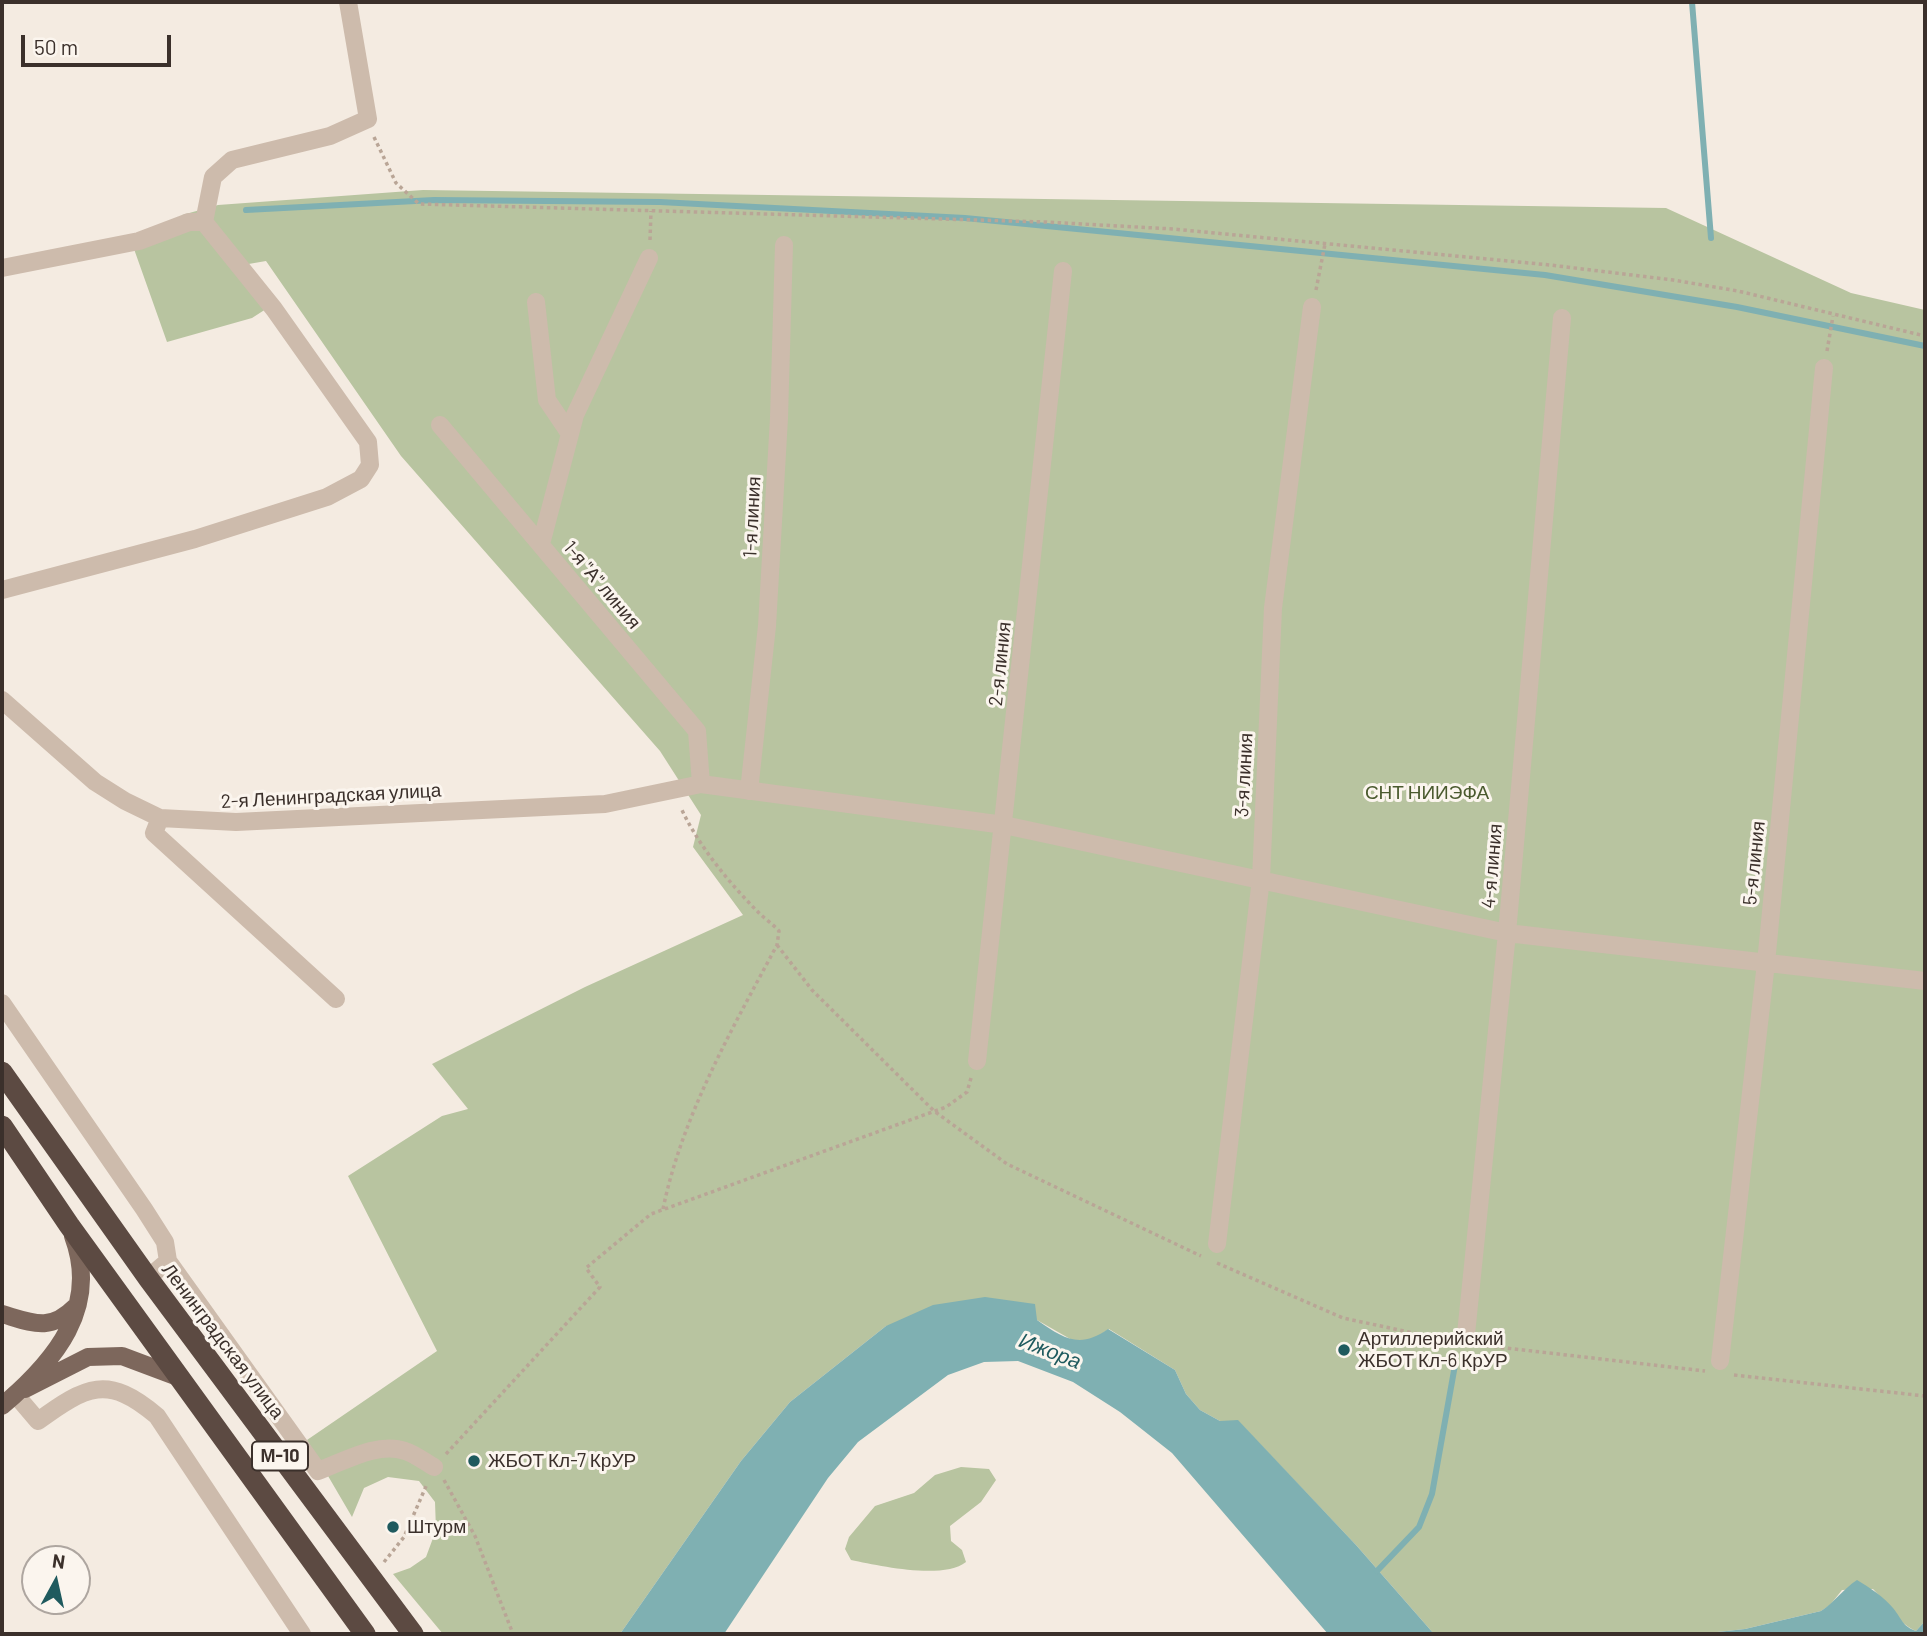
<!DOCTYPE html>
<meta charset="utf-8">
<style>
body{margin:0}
#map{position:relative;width:1927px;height:1636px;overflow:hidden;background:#f4ebe1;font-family:Barlow,sans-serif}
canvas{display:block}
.frame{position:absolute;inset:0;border:4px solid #3b302b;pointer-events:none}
.north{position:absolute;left:21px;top:1545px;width:70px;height:70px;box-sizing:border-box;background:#fbf5ee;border:2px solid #aea6a0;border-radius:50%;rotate:8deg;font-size:19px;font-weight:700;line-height:28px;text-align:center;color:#3b302b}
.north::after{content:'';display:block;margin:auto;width:24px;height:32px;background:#1f5a5e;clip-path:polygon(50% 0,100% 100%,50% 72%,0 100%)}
.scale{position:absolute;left:21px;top:35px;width:150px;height:32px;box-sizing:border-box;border:4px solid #3b302b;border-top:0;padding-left:9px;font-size:21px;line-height:24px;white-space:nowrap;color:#3b302b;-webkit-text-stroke:5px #fbf5ee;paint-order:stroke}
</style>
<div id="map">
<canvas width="1927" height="1636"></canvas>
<div class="frame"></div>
<div class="north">N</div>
<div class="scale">50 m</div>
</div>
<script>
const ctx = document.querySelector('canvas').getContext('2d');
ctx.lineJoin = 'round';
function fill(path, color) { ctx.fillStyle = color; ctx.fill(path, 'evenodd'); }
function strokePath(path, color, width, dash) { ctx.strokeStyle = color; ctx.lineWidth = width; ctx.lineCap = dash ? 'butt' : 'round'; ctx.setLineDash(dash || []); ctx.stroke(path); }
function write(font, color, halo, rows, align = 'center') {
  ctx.font = font + ' Barlow,sans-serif'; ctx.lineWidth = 6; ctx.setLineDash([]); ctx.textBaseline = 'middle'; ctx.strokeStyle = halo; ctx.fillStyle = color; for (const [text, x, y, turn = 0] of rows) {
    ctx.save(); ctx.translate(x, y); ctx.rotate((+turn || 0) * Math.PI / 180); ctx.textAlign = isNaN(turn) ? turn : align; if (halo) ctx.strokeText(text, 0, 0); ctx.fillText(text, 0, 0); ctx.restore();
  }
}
const green = new Path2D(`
 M 423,190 L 1666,208 L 1851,293 L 1925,310 L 1925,1621 L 1916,1631 C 1899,1624 1887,1603 1873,1589 L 1842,1590 L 1830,1605 L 1821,1611 L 1745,1629 L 1699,1634 L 1434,1634 L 1356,1545 L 1238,1421 L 1220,1421 L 1200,1410 L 1186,1394 L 1175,1370 L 1109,1329 L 1091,1341 L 1072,1340 L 1037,1320 L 886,1326 L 790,1402 L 741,1461 L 620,1634 L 443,1634 L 393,1574 L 410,1568 L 426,1557 L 436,1530 L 435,1502 L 419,1481 L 388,1477 L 364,1488 L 352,1517 L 307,1440 L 437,1351 L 348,1176 L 442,1116 L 468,1109 L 432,1064 L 585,987 L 743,915 L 693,847 L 701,815 L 660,751 L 401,456 L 266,261 L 237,266 L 266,309 L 252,318 L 167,342 L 134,249 L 178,231 L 182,215 L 218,205 Z
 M 961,1467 L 989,1469 L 996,1480 L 981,1502 L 950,1526 L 951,1541 L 962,1550 L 966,1562 C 943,1580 880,1566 851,1560 L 845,1549 L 849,1537 L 875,1506 L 914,1493 L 935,1475 Z`);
const water = new Path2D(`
 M 985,1297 L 1035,1304 L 1037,1320 C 1064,1339 1080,1349 1108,1329 L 1175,1370 L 1186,1394 L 1200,1410 L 1220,1421 L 1238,1420 L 1356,1545 L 1434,1634 L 1328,1634 L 1172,1453 L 1120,1412 L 1073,1382 L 1018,1361 L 984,1362 L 948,1375 L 858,1442 L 828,1478 L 724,1634 L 620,1634 L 741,1461 L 790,1402 L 886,1326 L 933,1305 Z
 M 1857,1580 C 1870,1588 1883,1596 1893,1608 C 1902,1619 1902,1626 1916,1631 L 1925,1621 L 1925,1634 L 1699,1634 L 1745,1629 L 1821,1611 C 1835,1602 1843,1589 1857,1580 Z`);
const stream = new Path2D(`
 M 1692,2 L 1711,238
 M 246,210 L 434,200 L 660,202 L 965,218 L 1545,275 L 1737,307 L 1925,346
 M 1377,1571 L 1419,1527 L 1432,1494 L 1455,1365`);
const path = new Path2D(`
 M 374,137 L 396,183 L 419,204 L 1046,222 L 1173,229 L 1550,265 L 1673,280 L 1738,291 L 1925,336
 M 650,240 L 651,211
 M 1316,290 L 1325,244
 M 1827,351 L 1833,316
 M 777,945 L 812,990 L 934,1111 L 1007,1164 L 1201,1256
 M 663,1209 C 682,1116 732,1029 777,945 L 779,931 C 773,924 765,919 759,913 C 729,883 698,845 681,808
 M 1217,1263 L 1343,1318 L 1451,1341
 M 1480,1345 L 1705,1371
 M 1734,1375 L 1925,1396
 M 446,1454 L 600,1287 L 586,1268 L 651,1214 L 946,1107 L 967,1092 L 971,1078
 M 444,1480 L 475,1536 L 513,1634
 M 384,1562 L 404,1537 L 427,1484`);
const minor = new Path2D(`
 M 204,222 L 213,177 L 232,160 L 330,136 L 368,119 L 348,2
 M 2,268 L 139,241 L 189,222 L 204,222 L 274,309 L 368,442 L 370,465 L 361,479 L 327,497 L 195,539 L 2,590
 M 536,302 L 547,400 L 570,434
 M 440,425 L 697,731 L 701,784
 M 541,544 L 575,415 L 649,258
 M 2,700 L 95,782 L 125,801 L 160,818 L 236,822 L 605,804 L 701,784 L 1004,825 L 1507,933 L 1925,981
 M 749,791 L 767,626 L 779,418 L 784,245
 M 160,818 L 154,833 L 336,999
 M 2,1003 L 144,1209 L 165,1242 L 168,1261
 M 977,1061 L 1063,271
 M 1217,1244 L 1261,879 L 1273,608 L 1312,307
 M 148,1278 L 168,1261 L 318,1471 C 343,1462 378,1441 405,1451 C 415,1454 425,1462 434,1467
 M 1466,1334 L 1507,933 L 1562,318
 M 1720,1361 L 1766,963 L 1824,368
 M 15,1394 L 38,1421 C 86,1386 108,1374 157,1416 L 302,1634`);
const major = new Path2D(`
 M 2,1314 C 33,1323 50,1332 75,1307
 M 25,1389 L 88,1357 L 122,1356 L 178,1377
 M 2,1406 C 55,1361 100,1308 73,1236`);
const highway = new Path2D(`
 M 2,1072 L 148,1278 L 413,1634
 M 2,1126 L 69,1225 L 365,1634`);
const markers = [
 [1344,1350,7,"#1f5a5e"],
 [474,1461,7,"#1f5a5e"],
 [393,1527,7,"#1f5a5e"]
];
const shields = [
 [280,1456,56]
];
const shieldNames = [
 ["М-10",280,1456]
];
const streetNames = [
 ["1-я линия",752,517,-87],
 ["1-я \"А\" линия",602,585,50],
 ["2-я линия",1000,664,-84],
 ["3-я линия",1244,775,-87],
 ["2-я Ленинградская улица",331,796,-3],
 ["5-я линия",1754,863,-84],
 ["4-я линия",1492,866,-85],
 ["Ленинградская улица",223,1341,53]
];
const parkNames = [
 ["СНТ НИИЭФА",1427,793]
];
const poiNames = [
 ["Артиллерийский",1358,1339],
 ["ЖБОТ Кл-6 КрУР",1358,1361],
 ["ЖБОТ Кл-7 КрУР",488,1461],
 ["Штурм",407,1527]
];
const waterNames = [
 ["Ижора",1050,1351,21]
];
fill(green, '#b8c4a0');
fill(water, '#7fb0b2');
strokePath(stream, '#7fb0b2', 6);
strokePath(path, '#b9a596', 3.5, [3.5, 3.5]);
strokePath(minor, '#cdbbac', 18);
strokePath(major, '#7d675c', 18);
strokePath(highway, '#5c4a42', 21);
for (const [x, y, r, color] of markers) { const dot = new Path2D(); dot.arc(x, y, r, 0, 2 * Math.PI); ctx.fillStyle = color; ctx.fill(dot); strokePath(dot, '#fbf5ee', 2.5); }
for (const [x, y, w] of shields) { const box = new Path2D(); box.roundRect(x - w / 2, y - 14.5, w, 29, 5); ctx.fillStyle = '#fbf5ee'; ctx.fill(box); strokePath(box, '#3b302b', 2); }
write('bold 18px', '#3b302b', null, shieldNames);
write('19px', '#3b302b', '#fbf5ee', streetNames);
write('19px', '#4a5a2e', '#fbf5ee', parkNames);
write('19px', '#3b302b', '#fbf5ee', poiNames, 'left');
write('italic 21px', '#1f5a5e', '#fbf5ee', waterNames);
</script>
